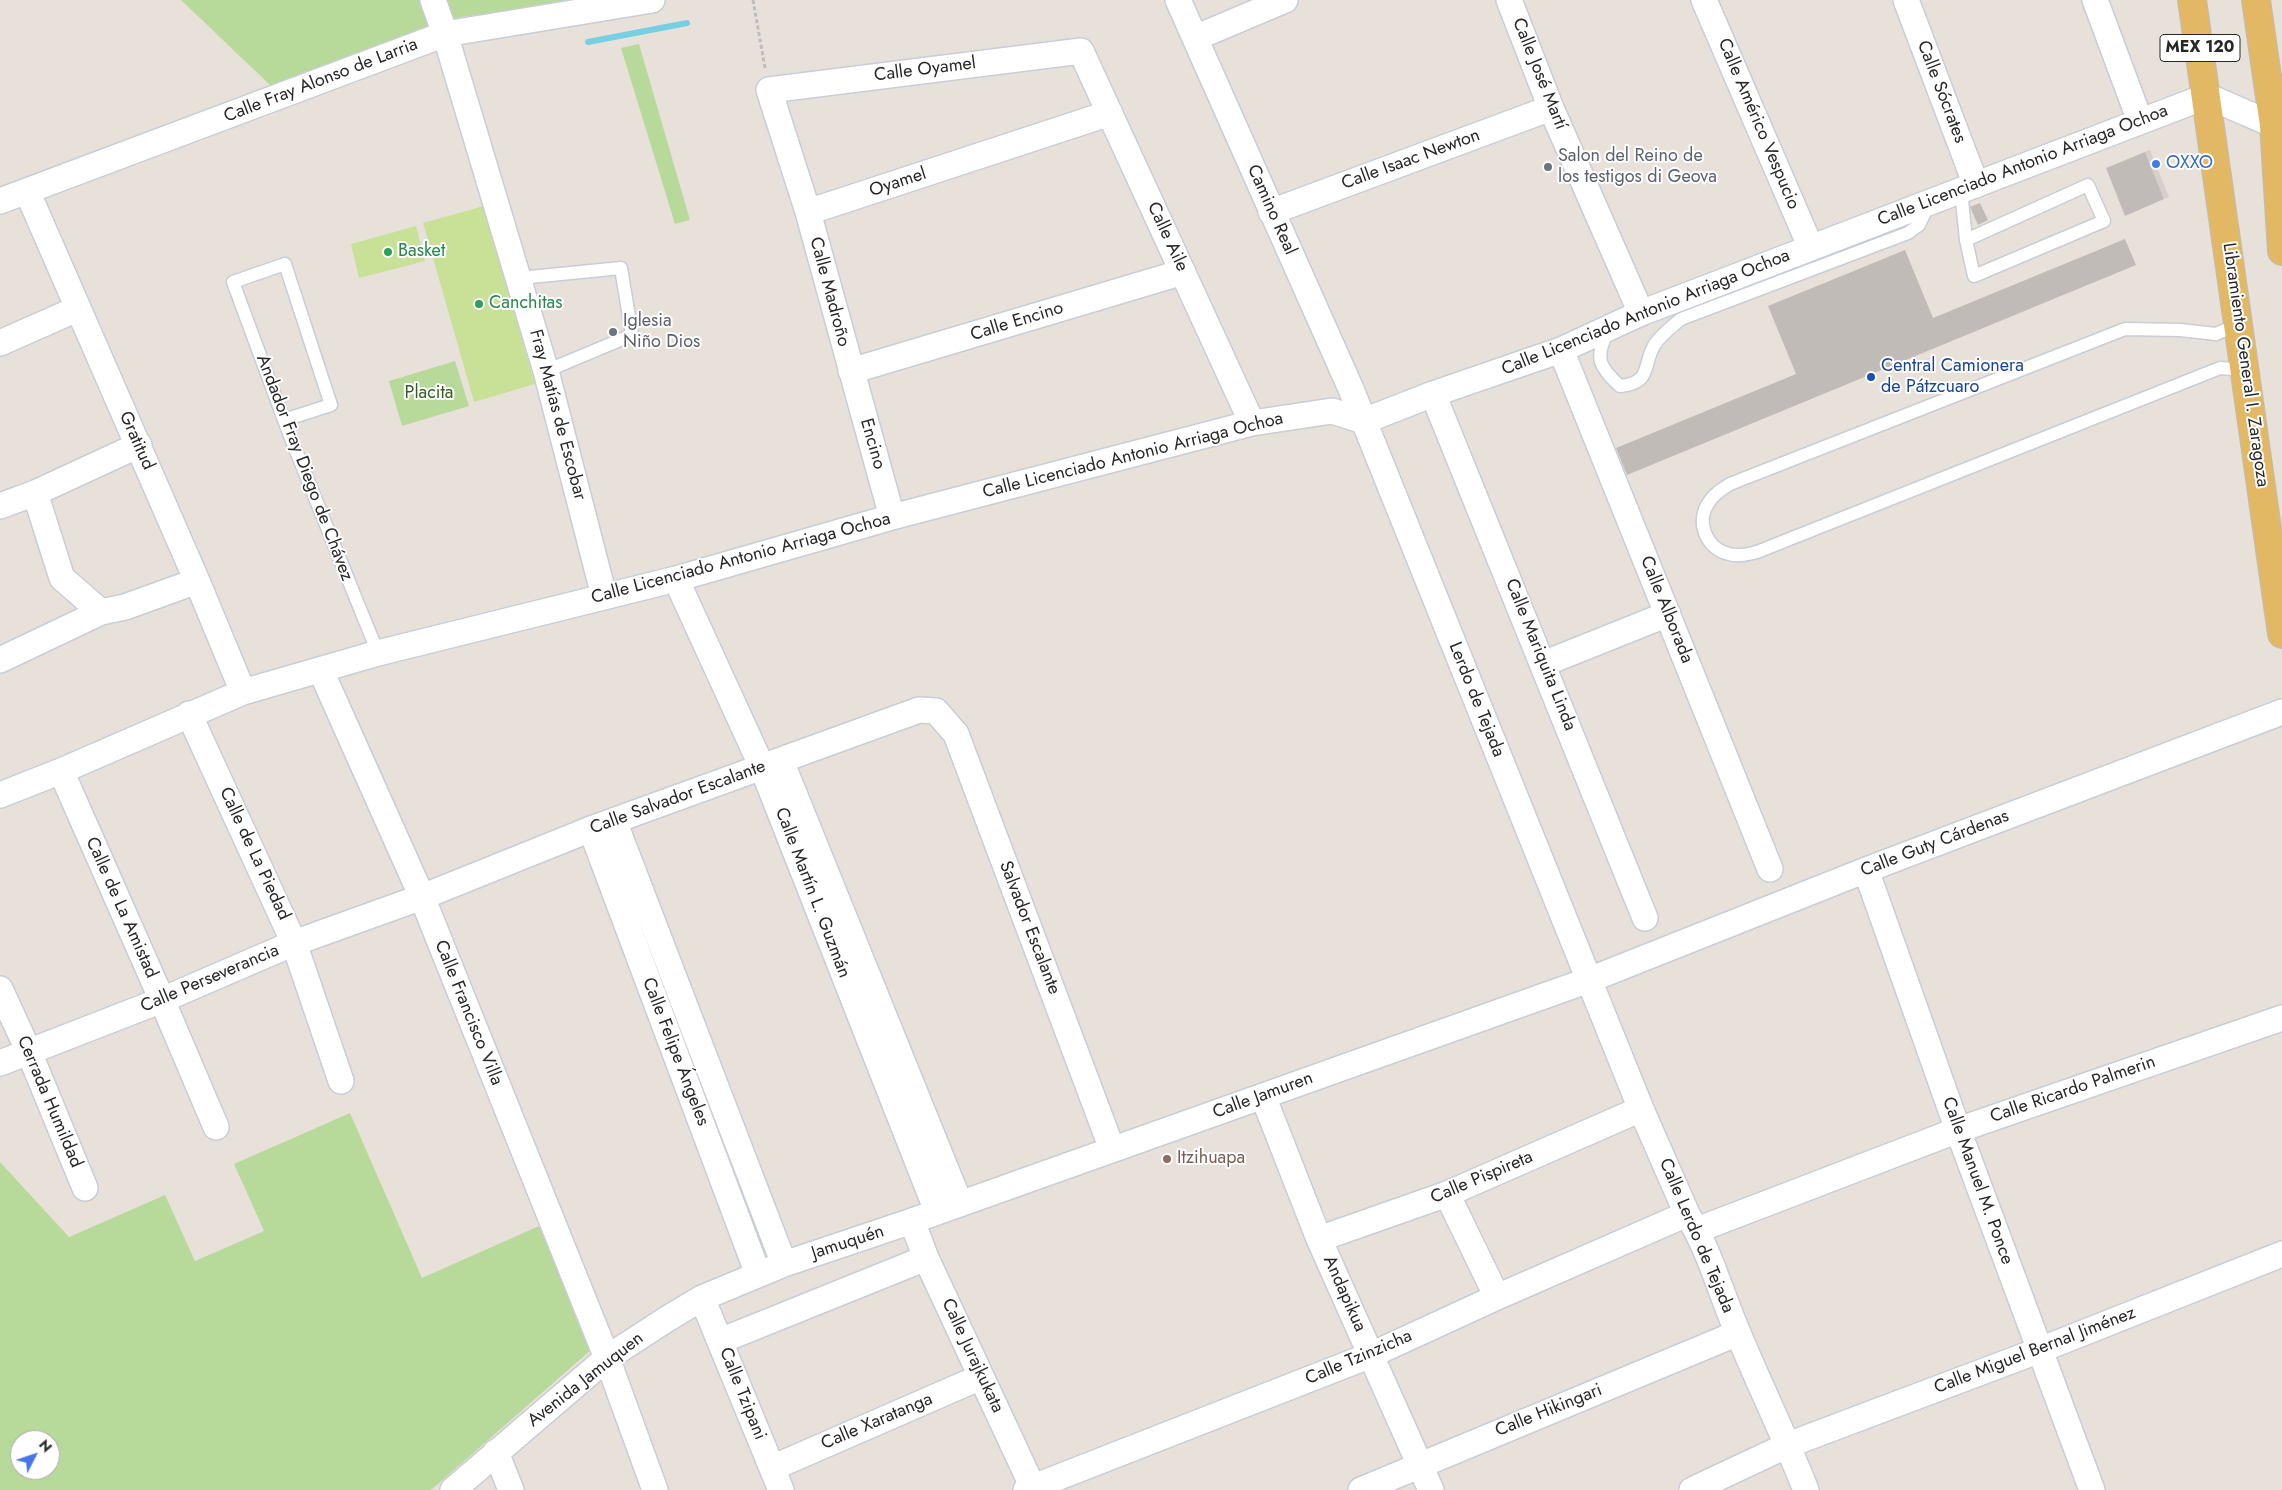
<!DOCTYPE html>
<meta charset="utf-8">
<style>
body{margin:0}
#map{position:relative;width:2282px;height:1490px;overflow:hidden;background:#e8e1da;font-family:Jost,sans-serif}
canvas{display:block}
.north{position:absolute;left:10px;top:1430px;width:50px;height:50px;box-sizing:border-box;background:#fff;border:1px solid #a9a9a9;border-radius:50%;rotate:49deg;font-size:14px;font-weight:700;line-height:20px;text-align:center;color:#272727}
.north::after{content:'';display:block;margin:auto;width:18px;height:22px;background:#4876e8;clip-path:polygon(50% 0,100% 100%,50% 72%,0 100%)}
</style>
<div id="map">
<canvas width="2282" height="1490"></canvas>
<div class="north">N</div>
</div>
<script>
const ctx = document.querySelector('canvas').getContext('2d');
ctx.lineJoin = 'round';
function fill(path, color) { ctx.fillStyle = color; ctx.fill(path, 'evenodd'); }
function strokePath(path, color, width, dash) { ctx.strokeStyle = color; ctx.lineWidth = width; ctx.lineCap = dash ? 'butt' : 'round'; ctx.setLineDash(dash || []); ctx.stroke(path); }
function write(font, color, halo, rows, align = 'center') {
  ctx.font = font + ' Jost,sans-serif'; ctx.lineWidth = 4; ctx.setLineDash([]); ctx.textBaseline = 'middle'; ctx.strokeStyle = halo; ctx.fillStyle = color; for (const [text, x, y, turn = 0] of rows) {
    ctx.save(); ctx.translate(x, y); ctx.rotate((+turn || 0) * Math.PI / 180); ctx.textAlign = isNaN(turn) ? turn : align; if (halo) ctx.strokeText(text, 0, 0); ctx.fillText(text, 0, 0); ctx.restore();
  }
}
const green = new Path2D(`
 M 181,0 L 595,0 L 461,17 L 271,86 Z
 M 639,44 L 690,220 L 675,224 L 621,48 Z
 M 455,361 L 469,406 L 402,426 L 389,381 Z
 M 350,1113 L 422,1278 L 539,1226 L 592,1349 L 431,1490 L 0,1490 L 0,1162 L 69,1237 L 165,1195 L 195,1261 L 264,1231 L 234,1164 ZM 20,1440 L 50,1440 L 50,1470 L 20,1470 Z`);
const pitch = new Path2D(`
 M 484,206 L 535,384 L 474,402 L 423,223 Z
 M 416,226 L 425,261 L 359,278 L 351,244 Z`);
const plaza = new Path2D(`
 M 2150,150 L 2169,197 L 2164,199 L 2145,152 Z`);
const stream = new Path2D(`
 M 588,42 L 687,23`);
const building = new Path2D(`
 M 2145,152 L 2164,199 L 2125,216 L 2106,168 Z
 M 1980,203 L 1988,220 L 1978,225 L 1970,207 Z
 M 2125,239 L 2136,265 L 1627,475 L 1616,448 L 1796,374 L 1768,306 L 1905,250 L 1933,318 Z`);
const path = new Path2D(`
 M 753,0 L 765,68`);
const service = new Path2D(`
 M 1961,190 L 1966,240 L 1974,276 L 2104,221 L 2088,185 L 1966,240
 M 520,278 L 621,268 L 632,335 L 546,371
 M 2239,324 L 2216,334 L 2180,330 L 2125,329 L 1730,484 C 1722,489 1714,494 1709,502 C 1695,521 1706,549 1729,554 C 1738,557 1748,554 1757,552 L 2220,368 L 2246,370
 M 1608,332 C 1594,357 1599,367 1620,386 C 1653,383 1642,364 1655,344 C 1662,334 1671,327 1681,319 L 1908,233 L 1919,225 L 1929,204
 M 284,420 L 331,405 L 285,264 L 233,282 L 284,420 L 292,441 L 378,653`);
const minor = new Path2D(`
 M 433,0 L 445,34 L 546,371 L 604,596
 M 1178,0 L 1351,389 L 1641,1109 L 1687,1214 C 1710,1251 1721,1294 1738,1333 C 1760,1386 1785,1437 1806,1490
 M 1509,0 L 1551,108 L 1641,313
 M 1704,0 L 1811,248
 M 1906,0 L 1976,185
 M 2095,0 L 2140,121
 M 1195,38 L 1285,0
 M 27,191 L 197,581 L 243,692
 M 0,201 L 445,34 L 652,0
 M 808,212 L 1110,113
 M 1271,212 L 1551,108
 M 0,343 L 77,309
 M 1561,350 L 1770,869
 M 851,371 L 1183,272
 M 1433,394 L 1645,918
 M 35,493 L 62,578 L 101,612 L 125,607 L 197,581
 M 0,506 L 35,493 L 139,445
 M 892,517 L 808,212 L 769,90 L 1081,51 L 1252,423
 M 676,579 L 762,767 L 937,1211
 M 0,660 L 101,612
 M 1543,664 L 1668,614
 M 321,671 L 422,897 L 607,1358 L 655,1490
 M 189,714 L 294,943 L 341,1081
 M 781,761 L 960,1204
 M 61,771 L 162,1000 L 216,1127
 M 0,795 L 61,771 L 243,692 L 378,653 L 676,579 L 892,517 L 1252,423 L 1332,411 L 1364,421 L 1433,394 L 1561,350 L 1641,313 L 2207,96 L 2274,125 L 2282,125
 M 614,821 L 784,1264
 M 591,829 L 758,1274
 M 1866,870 L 1958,1130 L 2092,1490
 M 0,989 L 29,1052 L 85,1188
 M 0,1063 L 162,1000 L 294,943 L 422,897 L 591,829 L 919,710 L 936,711 L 956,734 L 1112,1149
 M 1263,1096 L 1319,1239 L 1431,1490
 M 1447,1194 L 1497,1297
 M 912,1221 L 926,1258 L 1034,1490
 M 1697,1230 L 1958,1130 L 2282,1018
 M 1319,1239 L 1447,1194 L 1641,1109
 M 702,1298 L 781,1490
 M 720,1341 L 926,1258
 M 496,1452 L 511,1490
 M 772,1468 L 981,1377
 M 453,1490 L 607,1358 L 667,1319 L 702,1298 L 784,1264 L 912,1221 L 1589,980 L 1866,870 L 2282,712
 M 1026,1490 L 1371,1355 L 1497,1297 L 1687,1214
 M 1361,1490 L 1738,1333
 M 1692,1490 L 1788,1445 L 2040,1350 L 2282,1254`);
const primary = new Path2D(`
 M 2192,0 L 2282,634
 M 2256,0 L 2274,125 L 2282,251`);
const markers = [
 [2156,164,5,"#3f7fe0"],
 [1548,167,5,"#6b7280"],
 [388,252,5,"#2e9e5b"],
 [479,304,5,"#2e9e5b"],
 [613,332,5,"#6b7280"],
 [1871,377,5,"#1a4fb4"],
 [1167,1159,5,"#8d6e63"]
];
const shields = [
 [2200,48,80]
];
const shieldNames = [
 ["MEX 120",2200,48]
];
const streetNames = [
 ["Calle Oyamel",925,70,-7],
 ["Calle José Martí",1539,74,68],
 ["Calle Fray Alonso de Larria",321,81,-21],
 ["Calle Sócrates",1941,92,69],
 ["Calle Américo Vespucio",1758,124,67],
 ["Calle Isaac Newton",1411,160,-20],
 ["Calle Licenciado Antonio Arriaga Ochoa",2023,166,-21],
 ["Oyamel",898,183,-18],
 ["Camino Real",1271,210,66],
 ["Calle Aile",1167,237,65],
 ["Calle Madroño",829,292,75],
 ["Calle Licenciado Antonio Arriaga Ochoa",1646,313,-22],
 ["Calle Encino",1017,322,-17],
 ["Libramiento General I. Zaragoza",2245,365,82],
 ["Fray Matías de Escobar",557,415,75],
 ["Gratitud",136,441,66],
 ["Encino",872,444,74],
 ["Calle Licenciado Antonio Arriaga Ochoa",1133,456,-14],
 ["Andador Fray Diego de Chávez",304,468,69],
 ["Calle Licenciado Antonio Arriaga Ochoa",741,559,-15],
 ["Calle Alborada",1666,610,68],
 ["Calle Mariquita Linda",1540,655,68],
 ["Lerdo de Tejada",1476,700,68],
 ["Calle Salvador Escalante",678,798,-20],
 ["Calle Guty Cárdenas",1935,844,-21],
 ["Calle de La Piedad",254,854,65],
 ["Calle Martín L. Guzmán",812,893,69],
 ["Calle de La Amistad",121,908,66],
 ["Salvador Escalante",1029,928,69],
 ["Calle Perseverancia",210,979,-23],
 ["Calle Francisco Villa",468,1013,68],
 ["Calle Felipe Ángeles",675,1052,69],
 ["Calle Ricardo Palmerin",2073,1090,-19],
 ["Calle Jamuren",1263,1096,-20],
 ["Cerrada Humildad",49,1102,67],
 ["Calle Pispireta",1482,1178,-23],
 ["Calle Manuel M. Ponce",1977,1181,70],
 ["Calle Lerdo de Tejada",1696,1236,67],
 ["Jamuquén",848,1243,-18],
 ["Andapikua",1344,1294,66],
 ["Calle Miguel Bernal Jiménez",2035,1351,-21],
 ["Calle Jurajkukata",972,1356,65],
 ["Calle Tzinzicha",1359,1358,-23],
 ["Avenida Jamuquen",586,1380,-38],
 ["Calle Tzipani",742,1394,68],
 ["Calle Hikingari",1549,1411,-22],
 ["Calle Xaratanga",877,1422,-23]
];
const worshipNames = [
 ["Salon del Reino de",1558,157],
 ["los testigos di Geova",1558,178],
 ["Iglesia",623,322],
 ["Niño Dios",623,343]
];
const shopNames = [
 ["OXXO",2166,164]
];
const leisureNames = [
 ["Basket",398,252],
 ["Canchitas",489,304]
];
const transitNames = [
 ["Central Camionera",1881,367],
 ["de Pátzcuaro",1881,388]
];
const parkNames = [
 ["Placita",429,394]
];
const educationNames = [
 ["Itzihuapa",1177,1159]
];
fill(green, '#b7da9b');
fill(pitch, '#c9e197');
fill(plaza, '#d5d0cc');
strokePath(stream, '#76d0e2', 6);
fill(building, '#c1bbb7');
strokePath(service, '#c8cdd8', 15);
strokePath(minor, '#c8cdd8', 28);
strokePath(primary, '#bebebe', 30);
strokePath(path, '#bebebe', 3, [4, 2.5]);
strokePath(service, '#fff', 12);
strokePath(minor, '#fff', 25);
strokePath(primary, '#e2b865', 28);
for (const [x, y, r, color] of markers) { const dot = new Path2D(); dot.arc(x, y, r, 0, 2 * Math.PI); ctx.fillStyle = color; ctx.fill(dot); strokePath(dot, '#fff', 2); }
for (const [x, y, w] of shields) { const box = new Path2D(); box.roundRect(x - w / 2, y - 13.5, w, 27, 4); ctx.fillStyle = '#fff'; ctx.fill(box); strokePath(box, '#272727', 1); }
write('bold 16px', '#272727', null, shieldNames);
write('18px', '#272727', '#fff', streetNames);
write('18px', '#5b616d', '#fff', worshipNames, 'left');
write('18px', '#366cbe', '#fff', shopNames, 'left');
write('18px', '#27864d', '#fff', leisureNames, 'left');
write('18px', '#164399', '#fff', transitNames, 'left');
write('18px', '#325c20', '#fff', parkNames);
write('18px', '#785e54', '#fff', educationNames, 'left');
</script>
